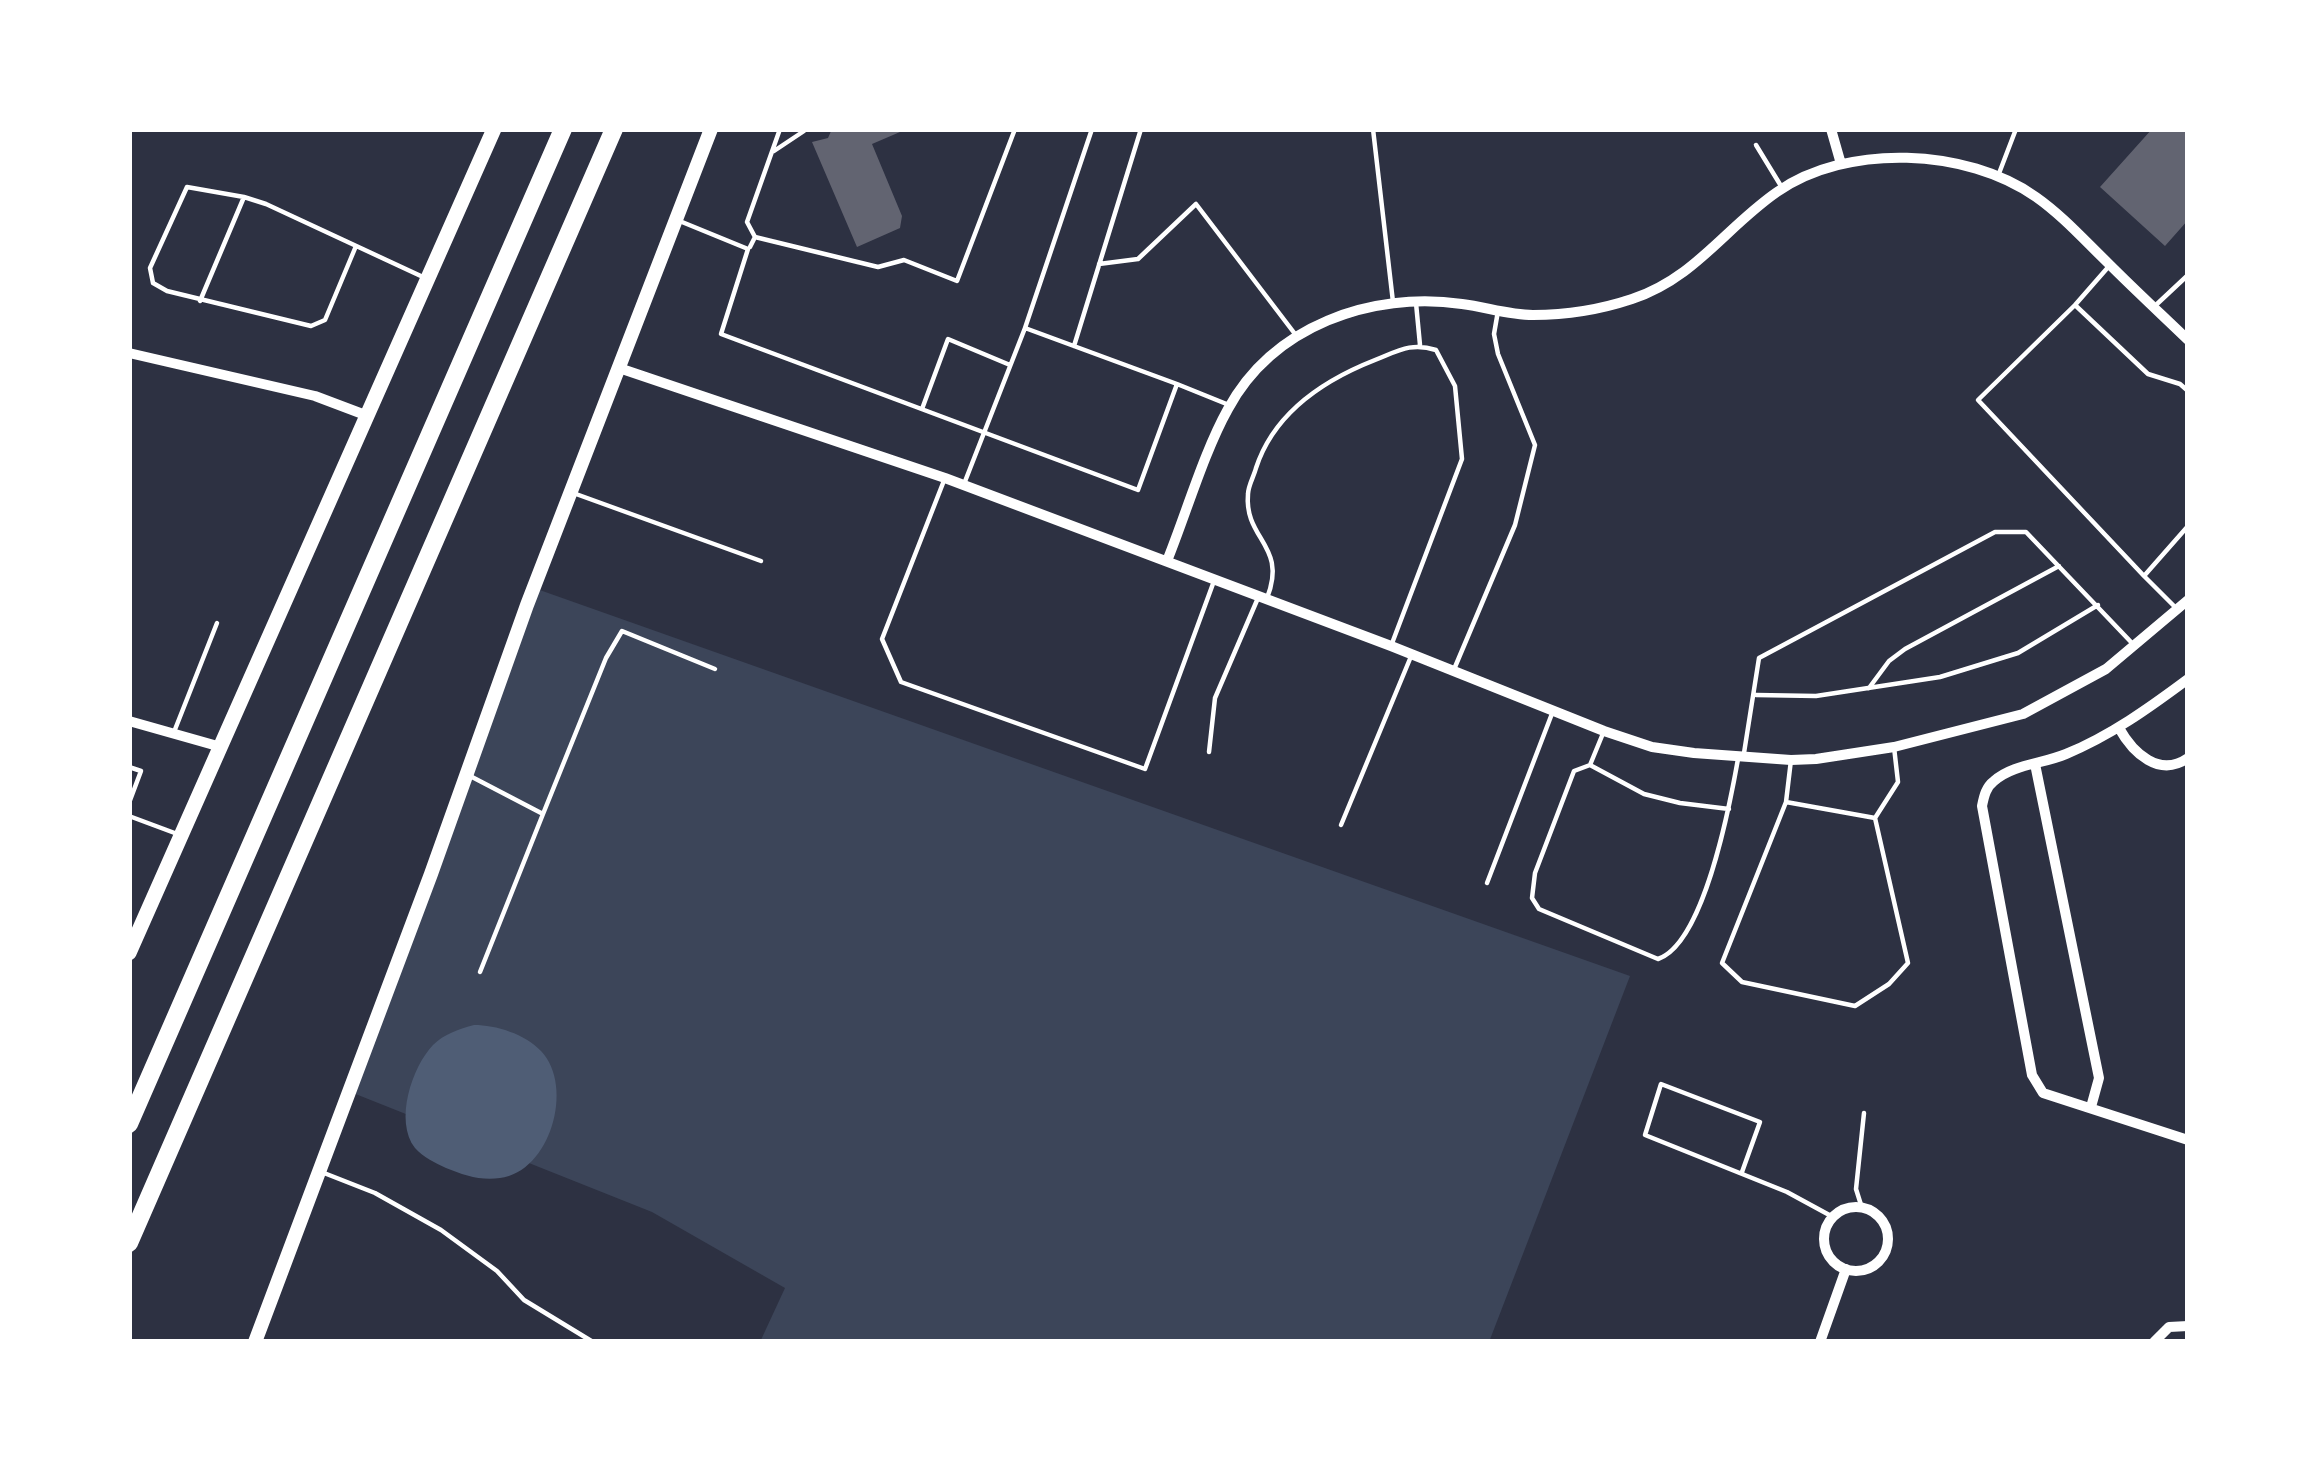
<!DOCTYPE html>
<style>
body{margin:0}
#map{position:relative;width:2317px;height:1471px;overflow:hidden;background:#2d3142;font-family:"Exo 2",sans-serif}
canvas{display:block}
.frame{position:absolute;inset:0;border:132px solid #fff;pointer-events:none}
</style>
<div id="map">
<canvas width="2317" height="1471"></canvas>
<div class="frame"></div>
</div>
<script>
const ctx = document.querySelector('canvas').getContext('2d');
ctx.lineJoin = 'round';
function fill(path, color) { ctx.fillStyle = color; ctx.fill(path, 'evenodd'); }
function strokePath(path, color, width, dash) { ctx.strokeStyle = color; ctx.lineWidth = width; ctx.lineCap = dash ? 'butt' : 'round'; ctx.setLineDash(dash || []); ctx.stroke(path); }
const green = new Path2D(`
 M 534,588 L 1630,976 L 1489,1342 L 760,1342 L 785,1288 L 652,1212 L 343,1089 Z`);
const water = new Path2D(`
 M 474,1025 C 496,1025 525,1034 541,1051 C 575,1087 550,1172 500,1178 C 481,1181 463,1175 446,1168 C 435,1163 423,1157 415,1148 C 394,1121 412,1067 433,1045 C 444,1034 459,1029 474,1025 Z`);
const building = new Path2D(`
 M 832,129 L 907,129 L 872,144 L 902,216 L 900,228 L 857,247 L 812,142 L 828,138 Z
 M 2152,129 L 2188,129 L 2188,220 L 2165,246 L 2100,187 Z`);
const service = new Path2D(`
 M 1373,129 L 1393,302
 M 1756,145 L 1781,186
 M 774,151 L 804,131
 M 1998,176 L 2016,129
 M 682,222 L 748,249 L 721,334 L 1138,490 L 1177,384 L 1229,405
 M 755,237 L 747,222 L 780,129
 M 356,246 L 325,320 L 311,326 L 167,291 L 153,283 L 150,268 L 187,187 L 244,197 L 266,204 L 423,277
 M 750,247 L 755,237 L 878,267 L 904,260 L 957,281 L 1015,129
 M 1099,264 L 1138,259 L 1196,204 L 1295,334
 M 2110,265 L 2075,305 L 1978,400 L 2144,576 L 2188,526
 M 200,301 L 244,197
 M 1416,303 L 1420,345
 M 2157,304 L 2188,275
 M 2075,305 L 2148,374 L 2180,384 L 2188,391
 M 1025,328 L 1092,129
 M 1074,346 L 1141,129
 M 922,409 L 948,339 L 1010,365
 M 945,478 L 882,639 L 901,682 L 1145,769 L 1214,581
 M 964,484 L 1025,328 L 1177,384
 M 576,494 L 761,561
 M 2144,576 L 2174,606
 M 1267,598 C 1288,545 1244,540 1248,494 C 1248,486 1254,476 1256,468 C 1274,413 1324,380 1375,360 C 1398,351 1411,342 1436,350 L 1455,386 L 1462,459 L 1391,646
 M 1455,667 L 1515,525 L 1535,445 L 1498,354 L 1494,334 L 1498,311
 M 1869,688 L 1889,661 L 1905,649 L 2059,566
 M 1756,695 L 1816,696 L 1940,677 L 2018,653 L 2098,605
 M 1604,731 L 1590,765 L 1574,771 L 1535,873 L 1532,898 L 1539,909 L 1658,959 C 1704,943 1730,804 1738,759
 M 174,732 L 217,623
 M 1209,752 L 1215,698 L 1258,598
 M 1744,753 L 1759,658 L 1995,532 L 2026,532 L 2131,642
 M 1791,760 L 1786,802 L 1722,963 L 1742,982 L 1855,1006 L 1889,984 L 1908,963 L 1875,818 L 1898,782 L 1894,747
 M 1590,765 L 1644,794 L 1680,803 L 1729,809
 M 129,767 L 141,771 L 129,803
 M 472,777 L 543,814 L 480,972
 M 1786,802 L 1875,818
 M 543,814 L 606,658 L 622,631 L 715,669
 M 129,816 L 180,835
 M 1341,825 L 1412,654
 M 1487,883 L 1553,711
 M 1742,1172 L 1760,1122 L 1661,1084 L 1645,1135 L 1787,1192 L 1833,1217
 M 324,1173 L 375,1193 L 441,1230 L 497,1271 L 524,1300 L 593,1342
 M 1862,1208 L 1856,1189 L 1864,1113`);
const minor = new Path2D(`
 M 1831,129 L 1841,164
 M 129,353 L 315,396 L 368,416
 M 619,368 L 945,478 L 1391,646 L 1604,731 L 1652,747 L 1694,753 L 1791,760 L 1816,759 L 1894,747 L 2023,714 L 2106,669 L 2188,600
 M 1167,561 C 1186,514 1204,452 1228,409 C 1273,326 1371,291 1462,304 C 1486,307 1509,315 1533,315 C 1565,315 1602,309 1632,299 C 1695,278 1725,228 1777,192 C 1847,143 1967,148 2036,197 C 2063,216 2085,241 2109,264 C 2135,290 2162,315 2188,340
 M 2188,679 C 2149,708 2110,736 2066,754 C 2043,764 2013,764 1994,781 C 1986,787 1984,796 1982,806 L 2032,1075 L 2043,1093 L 2188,1140
 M 129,721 L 221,747
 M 2119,728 C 2133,753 2159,778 2188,758
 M 2035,764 L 2099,1078 L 2091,1107
 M1824 1239a32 32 0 1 1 64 0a32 32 0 1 1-64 0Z
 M 1820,1342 L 1846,1269
 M 2154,1342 L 2169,1327 L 2188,1326`);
const tertiary = new Path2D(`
 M 255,1342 L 431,874 L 527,605 L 711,129`);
const secondary = new Path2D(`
 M 129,953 L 494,129`);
const motorway = new Path2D(`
 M 129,1124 L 563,129
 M 129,1243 L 614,129`);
fill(green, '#3c4559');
fill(water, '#4f5d75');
fill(building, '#626471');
strokePath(service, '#fff', 4.5);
strokePath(minor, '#fff', 10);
strokePath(tertiary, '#fff', 14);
strokePath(secondary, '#fff', 15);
strokePath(motorway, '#fff', 18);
</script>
